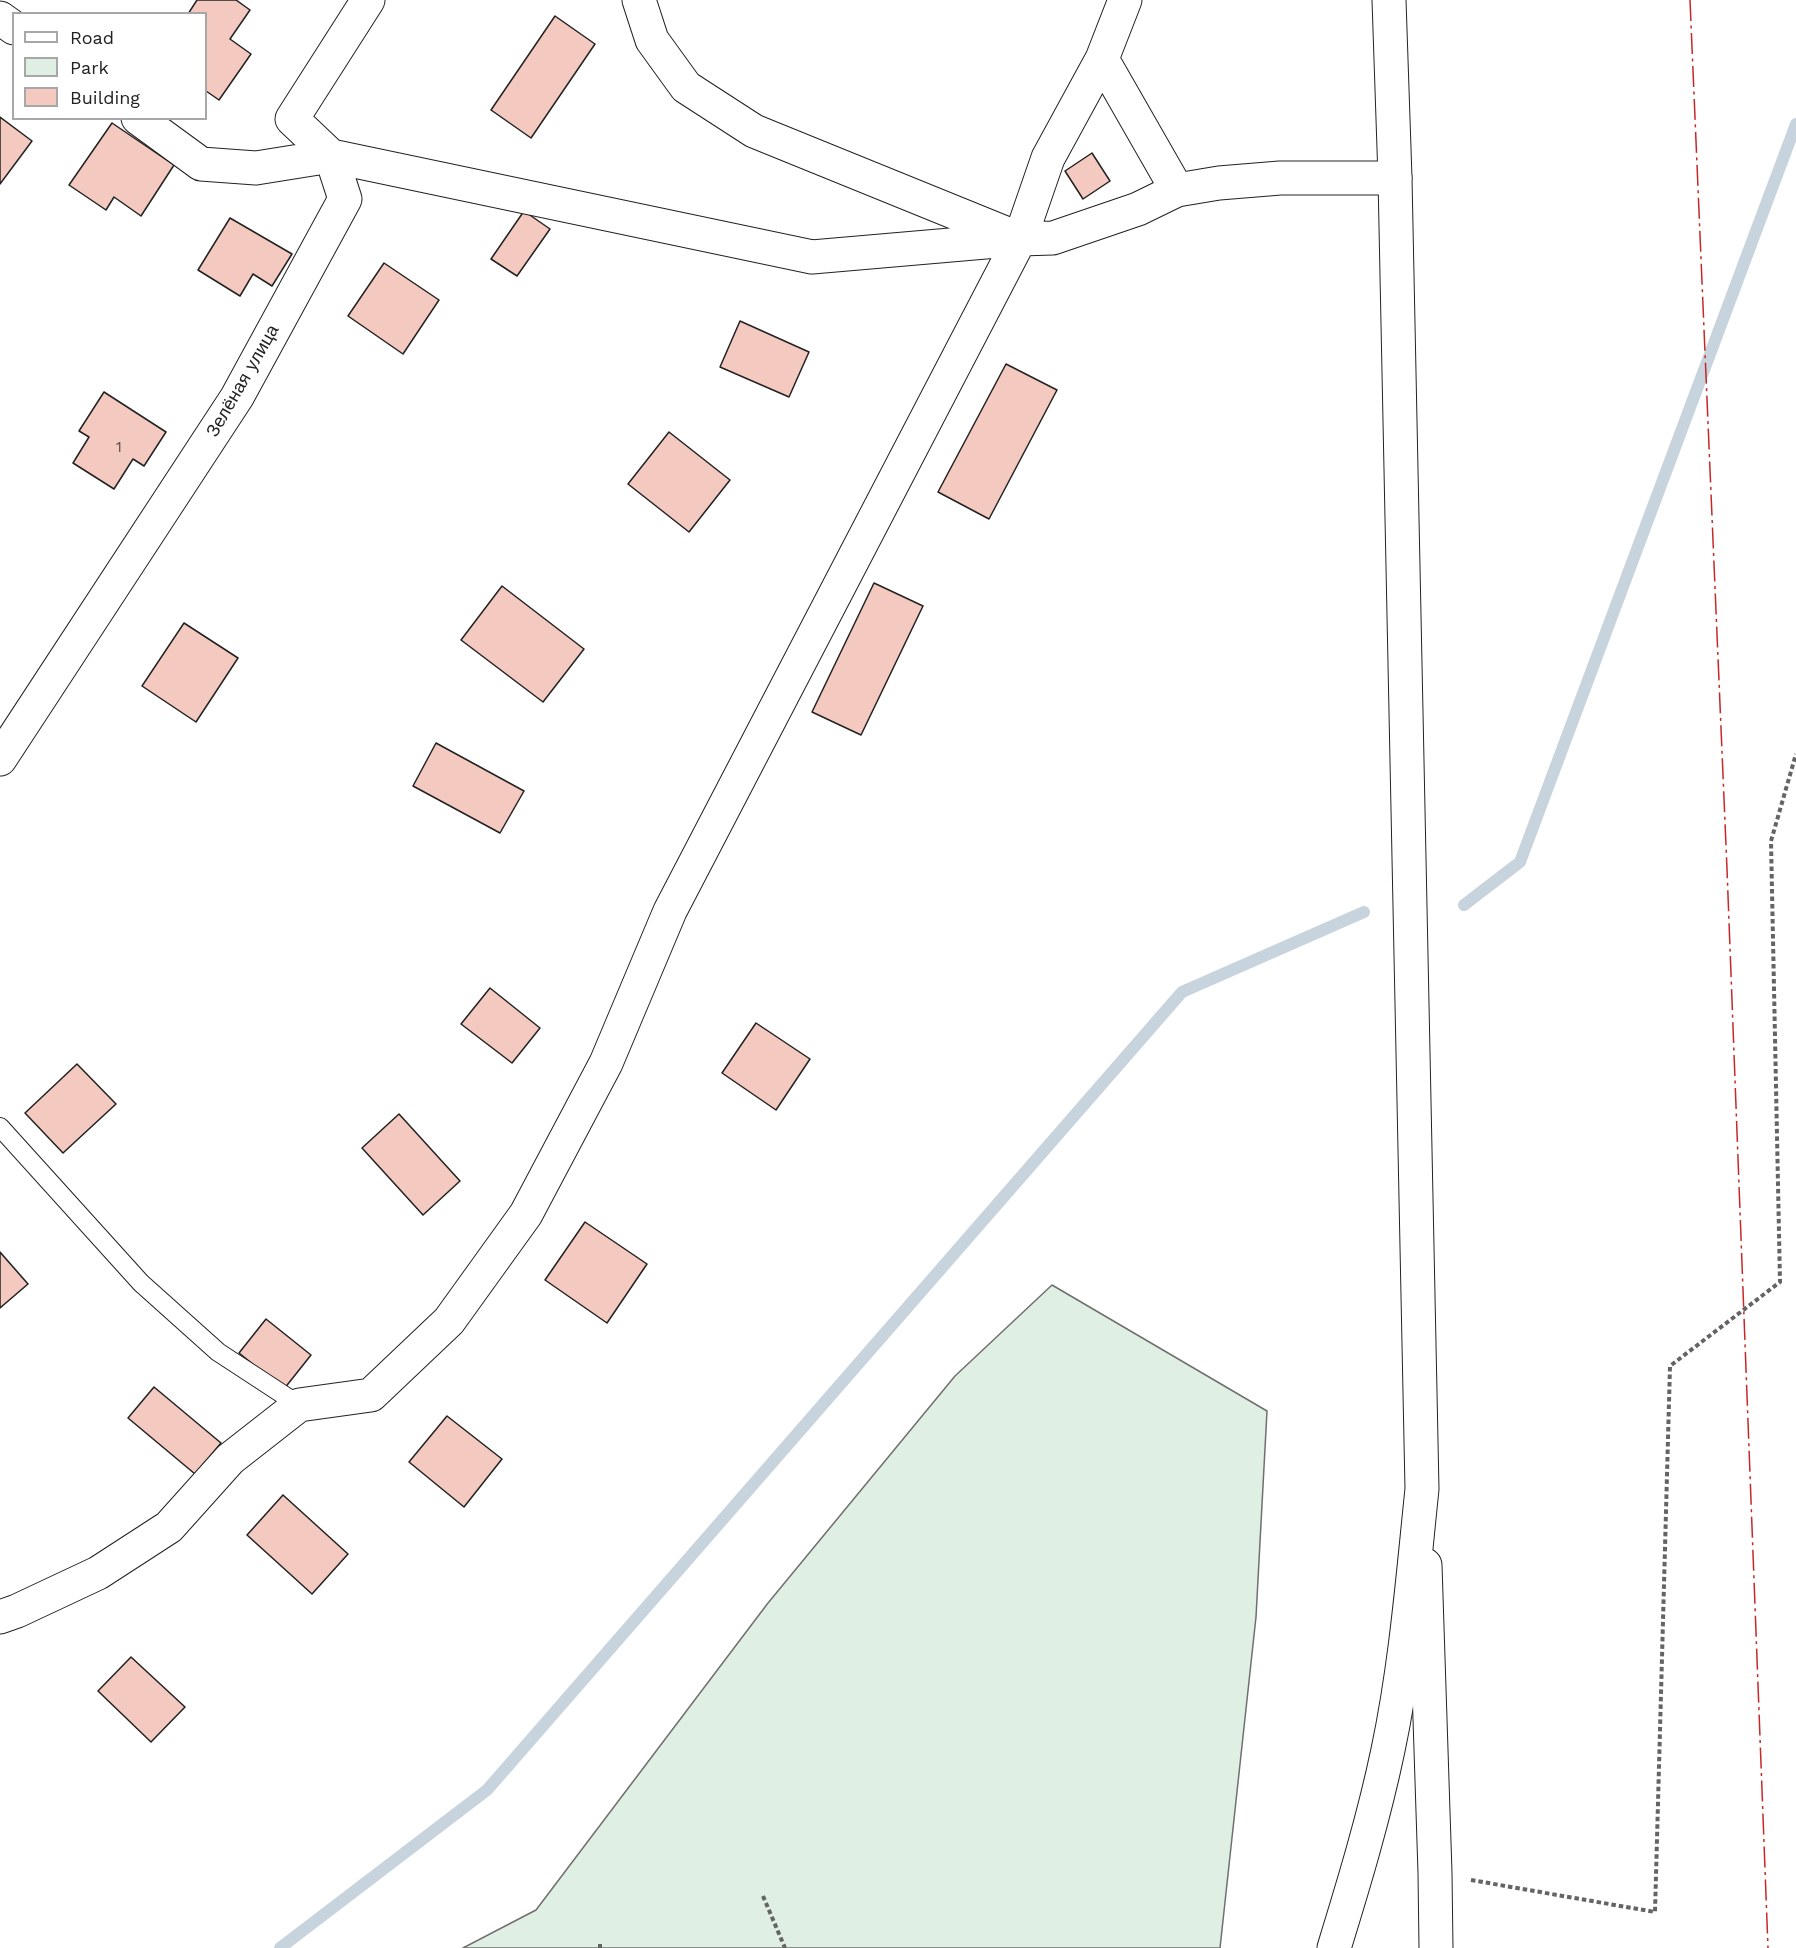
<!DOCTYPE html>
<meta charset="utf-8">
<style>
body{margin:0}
#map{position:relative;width:1796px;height:1948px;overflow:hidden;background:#fff;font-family:"Work Sans",sans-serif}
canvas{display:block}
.legend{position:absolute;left:12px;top:12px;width:195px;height:108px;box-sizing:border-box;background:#fff;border:2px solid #a7a7a7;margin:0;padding:8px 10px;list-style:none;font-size:18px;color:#222}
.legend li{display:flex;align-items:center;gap:12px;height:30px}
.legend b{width:30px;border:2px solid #a7a7a7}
</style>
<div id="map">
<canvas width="1796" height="1948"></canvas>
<ul class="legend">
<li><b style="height:8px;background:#fff"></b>Road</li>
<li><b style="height:16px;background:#e0efe3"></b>Park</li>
<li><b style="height:16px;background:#f3c9c0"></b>Building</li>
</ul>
</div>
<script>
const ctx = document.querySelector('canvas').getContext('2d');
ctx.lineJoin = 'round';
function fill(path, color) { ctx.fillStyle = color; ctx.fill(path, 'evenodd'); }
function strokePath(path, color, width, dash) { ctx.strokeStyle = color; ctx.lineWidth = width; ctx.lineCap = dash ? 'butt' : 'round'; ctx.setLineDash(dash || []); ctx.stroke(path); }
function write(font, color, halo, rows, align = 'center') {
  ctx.font = font + ' "Work Sans",sans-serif'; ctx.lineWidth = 4.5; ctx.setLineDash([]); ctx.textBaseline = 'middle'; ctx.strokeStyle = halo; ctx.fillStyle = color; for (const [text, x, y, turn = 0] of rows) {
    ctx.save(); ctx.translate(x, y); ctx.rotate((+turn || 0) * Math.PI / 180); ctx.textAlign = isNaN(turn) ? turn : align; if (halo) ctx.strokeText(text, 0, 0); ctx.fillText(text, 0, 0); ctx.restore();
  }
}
const green = new Path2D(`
 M 1052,1285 L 1267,1411 L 1256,1617 L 1220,1948 L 463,1948 L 536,1910 L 768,1603 L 955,1376 Z`);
const stream = new Path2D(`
 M 1464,905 L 1520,862 L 1796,124
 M 280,1948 L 487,1790 L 1182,992 L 1364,912`);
const building = new Path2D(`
 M 197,0 L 236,0 L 250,10 L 230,39 L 251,54 L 219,100 L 206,91 L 206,14 L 188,14 Z
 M 555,16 L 595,44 L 531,138 L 491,110 Z
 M 0,117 L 32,141 L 0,184 Z
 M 112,123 L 174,165 L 141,216 L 114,197 L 106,210 L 69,185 Z
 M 1092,153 L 1110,181 L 1083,199 L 1065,171 Z
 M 524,211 L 550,229 L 517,276 L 491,259 Z
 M 230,218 L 292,254 L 272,286 L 253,274 L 240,296 L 198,270 Z
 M 384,263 L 439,300 L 403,354 L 348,316 Z
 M 740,321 L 809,352 L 789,397 L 720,367 Z
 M 1006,364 L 1057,390 L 989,519 L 938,492 Z
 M 104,392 L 166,432 L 144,466 L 133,459 L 114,489 L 73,463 L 89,437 L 79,431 Z
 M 669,432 L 730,480 L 689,532 L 628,484 Z
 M 874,583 L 923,606 L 861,735 L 812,712 Z
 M 502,586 L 584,649 L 543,702 L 461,640 Z
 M 184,623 L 238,658 L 196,722 L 142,686 Z
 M 436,743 L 524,791 L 500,833 L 413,786 Z
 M 490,988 L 540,1028 L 512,1063 L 461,1024 Z
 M 756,1023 L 810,1059 L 776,1110 L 722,1073 Z
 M 77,1064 L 116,1104 L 63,1153 L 25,1113 Z
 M 399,1114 L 460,1181 L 423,1215 L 362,1148 Z
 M 585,1222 L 647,1264 L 607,1323 L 545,1280 Z
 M 0,1252 L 28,1284 L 0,1308 Z
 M 266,1319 L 311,1355 L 284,1389 L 239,1353 Z
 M 154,1387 L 221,1443 L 195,1474 L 128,1418 Z
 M 447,1416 L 502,1459 L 464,1507 L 409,1462 Z
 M 283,1495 L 348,1554 L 312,1594 L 247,1535 Z
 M 131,1657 L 185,1707 L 151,1742 L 98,1691 Z`);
const path = new Path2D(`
 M 1471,1880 L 1655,1912 L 1670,1366 L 1780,1282 L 1771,841 L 1796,754
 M 763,1896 L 785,1948
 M 600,1944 L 600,1948`);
const lane = new Path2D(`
 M 0,1127 L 141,1283 L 218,1352 L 299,1405`);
const street = new Path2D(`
 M 639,0 L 652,40 L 686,87 L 754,131 L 1015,237
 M 0,18 L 14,28
 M 1102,59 L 1177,190
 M 138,118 L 201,164 L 256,168 L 331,156 L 812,257 L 1020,239 L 1053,238 L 1138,209 L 1177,190 L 1219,183 L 1280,178 L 1395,178
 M 0,759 L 237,397 L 345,199 L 331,156 L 292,119 L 368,0
 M 0,1617 L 17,1611 L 98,1573 L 169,1527 L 230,1459 L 299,1405 L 371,1395 L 449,1321 L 526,1214 L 606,1063 L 670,911 L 1020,239 L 1048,158 L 1102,59 L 1125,0`);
const secondary = new Path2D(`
 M 1425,1565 L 1435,1873 L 1436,1948`);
const primary = new Path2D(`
 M 1334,1948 C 1354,1883 1374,1817 1388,1750 C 1406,1665 1413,1575 1422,1489 L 1395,178 L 1389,0`);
const power = new Path2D(`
 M 1690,0 L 1727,869 L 1768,1948`);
const numberNames = [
 ["1",119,448]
];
const streetNames = [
 ["Зелёная улица",243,381,-60]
];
fill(green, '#e0efe3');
strokePath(green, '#6f6f6f', 1.5);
strokePath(stream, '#c7d3dd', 12);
fill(building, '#f3c9c0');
strokePath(building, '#222', 1.5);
strokePath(lane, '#222', 20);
strokePath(street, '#222', 35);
strokePath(secondary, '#222', 35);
strokePath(primary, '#222', 35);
strokePath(path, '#646464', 4, [4.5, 3]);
strokePath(lane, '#fff', 18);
strokePath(street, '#fff', 33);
strokePath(secondary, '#fff', 33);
strokePath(primary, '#fff', 33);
strokePath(power, '#c62828', 1.5, [21, 4.5, 3, 4.5]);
write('15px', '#564c4a', null, numberNames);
write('18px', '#222', '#fff', streetNames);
</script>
